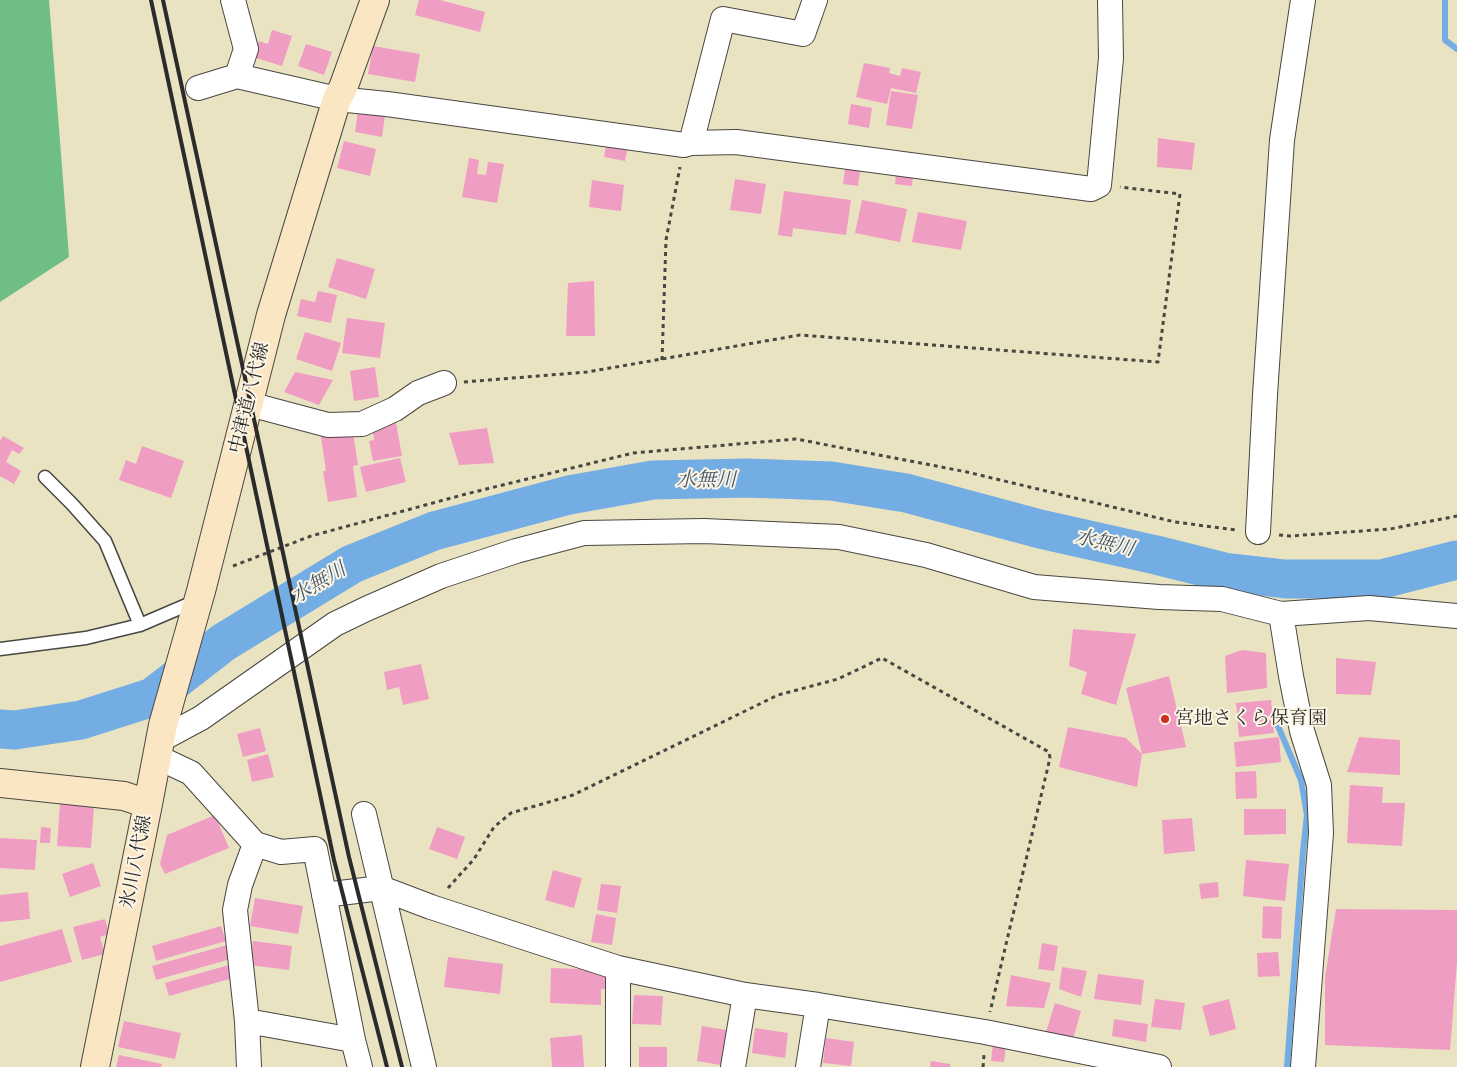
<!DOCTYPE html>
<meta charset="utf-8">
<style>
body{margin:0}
canvas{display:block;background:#eae3c2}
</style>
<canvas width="1457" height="1067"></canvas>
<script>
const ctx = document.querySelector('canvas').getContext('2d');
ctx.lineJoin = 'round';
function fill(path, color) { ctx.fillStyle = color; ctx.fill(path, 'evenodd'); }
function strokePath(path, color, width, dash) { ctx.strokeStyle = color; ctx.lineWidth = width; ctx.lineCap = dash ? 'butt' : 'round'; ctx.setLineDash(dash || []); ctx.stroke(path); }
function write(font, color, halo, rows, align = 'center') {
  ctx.font = font + ' "IM FELL French Canon","Noto Serif JP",serif'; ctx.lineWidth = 4; ctx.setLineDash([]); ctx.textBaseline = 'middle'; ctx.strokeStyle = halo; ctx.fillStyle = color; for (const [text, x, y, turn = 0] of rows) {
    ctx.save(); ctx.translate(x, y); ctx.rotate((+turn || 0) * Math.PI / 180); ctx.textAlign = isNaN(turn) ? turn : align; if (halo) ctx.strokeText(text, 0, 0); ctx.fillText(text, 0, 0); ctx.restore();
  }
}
const forest = new Path2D(`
 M 0,0 L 49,0 L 69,257 L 0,302 Z`);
const stream = new Path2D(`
 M 1445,0 L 1445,40 L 1457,49
 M 1284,594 L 1285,579
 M 1278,726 L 1301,780 L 1307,815 L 1303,851 L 1287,1067`);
const river = new Path2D(`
 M 0,729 L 15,730 L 81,720 L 153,697 L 224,642 L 352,564 L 434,531 L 569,495 L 653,480 L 747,478 L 831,481 L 906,493 L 1040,529 L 1156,555 L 1224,572 L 1285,579 L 1382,579 L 1457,560`);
const building = new Path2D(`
 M 419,0 L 440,0 L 485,12 L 480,32 L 415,15 Z
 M 272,30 L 292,36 L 282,66 L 253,57 L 259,41 L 268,44 Z
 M 306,44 L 332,52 L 324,75 L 298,66 Z
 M 373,46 L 420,54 L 415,82 L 368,74 Z
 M 864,63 L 890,68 L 889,73 L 900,76 L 902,68 L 921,72 L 916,93 L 891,88 L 887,104 L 856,97 Z
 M 891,91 L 918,95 L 912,129 L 886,125 Z
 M 851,104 L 872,108 L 869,128 L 848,124 Z
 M 358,111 L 385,115 L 382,137 L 355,132 Z
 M 1158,138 L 1195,143 L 1192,170 L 1157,167 Z
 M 607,139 L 629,142 L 625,161 L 604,157 Z
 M 344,141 L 376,149 L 370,176 L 337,168 Z
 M 469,158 L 479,160 L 477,174 L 486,175 L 488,162 L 504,164 L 497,203 L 462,197 Z
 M 846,162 L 861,164 L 858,186 L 843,184 Z
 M 897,165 L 914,167 L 912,186 L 895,184 Z
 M 735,179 L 766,184 L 761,214 L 730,210 Z
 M 592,180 L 624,185 L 621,211 L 589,207 Z
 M 784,191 L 851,200 L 846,235 L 793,228 L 792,237 L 778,235 Z
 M 862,200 L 907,209 L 900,242 L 855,233 Z
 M 918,212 L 967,221 L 961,250 L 912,242 Z
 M 337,258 L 375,269 L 366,299 L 328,287 Z
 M 594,281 L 595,336 L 566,336 L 568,283 Z
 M 318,291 L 337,295 L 331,323 L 297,316 L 301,299 L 315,302 Z
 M 347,318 L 385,323 L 380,358 L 342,353 Z
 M 305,332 L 341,343 L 332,371 L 296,359 Z
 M 375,367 L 379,397 L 354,401 L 350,371 Z
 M 295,372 L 333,380 L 319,405 L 284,392 Z
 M 396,423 L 402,456 L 373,461 L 369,441 L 374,440 L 372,427 Z
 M 487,428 L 494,463 L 459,465 L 449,433 Z
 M 353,432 L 358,465 L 353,466 L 357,497 L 328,502 L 323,471 L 326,471 L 321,437 Z
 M 3,436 L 24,448 L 19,454 L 12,450 L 6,462 L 21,471 L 14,484 L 0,476 L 0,441 Z
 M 142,446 L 184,461 L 171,498 L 119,480 L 126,460 L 136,464 Z
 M 400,458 L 406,482 L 366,492 L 360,467 Z
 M 1073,629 L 1136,634 L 1116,705 L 1081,694 L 1087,672 L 1069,666 Z
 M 1242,650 L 1266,653 L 1267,688 L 1227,693 L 1225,656 Z
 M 1336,658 L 1376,662 L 1371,695 L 1336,694 Z
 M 421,664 L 429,699 L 403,705 L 399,687 L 387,690 L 384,672 Z
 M 1169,676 L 1186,747 L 1142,754 L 1126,688 Z
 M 1271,700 L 1274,733 L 1239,737 L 1236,703 Z
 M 1068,727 L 1126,738 L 1142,754 L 1137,787 L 1059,767 Z
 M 260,728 L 266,751 L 243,757 L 237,734 Z
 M 1279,737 L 1281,762 L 1236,767 L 1234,742 Z
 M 1359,737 L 1400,740 L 1400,775 L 1347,772 Z
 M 268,754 L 274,777 L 252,782 L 247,760 Z
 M 1256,771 L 1257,798 L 1236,799 L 1235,772 Z
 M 1350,785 L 1383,787 L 1382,803 L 1405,803 L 1402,846 L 1347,843 Z
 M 60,804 L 94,807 L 91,848 L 57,846 Z
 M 1244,809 L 1286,809 L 1286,834 L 1244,835 Z
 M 215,815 L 229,848 L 165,874 L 160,864 L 167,835 Z
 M 1192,818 L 1195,851 L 1164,854 L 1162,820 Z
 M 41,827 L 51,828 L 50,843 L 40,843 Z
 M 437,827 L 465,837 L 457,859 L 429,849 Z
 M 0,838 L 37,840 L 35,870 L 0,868 Z
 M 1246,860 L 1289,864 L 1285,901 L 1243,896 Z
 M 93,863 L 101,886 L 70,897 L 62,874 Z
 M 553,870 L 582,878 L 574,908 L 545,900 Z
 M 1218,882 L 1219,897 L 1201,899 L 1199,884 Z
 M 601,884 L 621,886 L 617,913 L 597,910 Z
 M 28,892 L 30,919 L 0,922 L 0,895 Z
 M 255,898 L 303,906 L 298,934 L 250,926 Z
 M 1263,906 L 1282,907 L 1281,939 L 1262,938 Z
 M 1336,909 L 1457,910 L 1457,962 L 1450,1050 L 1325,1045 L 1325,977 Z
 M 596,914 L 616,918 L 612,945 L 591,942 Z
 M 105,919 L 109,934 L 100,937 L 105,954 L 82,960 L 73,927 Z
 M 221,926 L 226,941 L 156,961 L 152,946 Z
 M 62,929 L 72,962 L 0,982 L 0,946 Z
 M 253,941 L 292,946 L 289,970 L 250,965 Z
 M 1042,943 L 1058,946 L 1054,971 L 1038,969 Z
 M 227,945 L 231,959 L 156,980 L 152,966 Z
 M 1278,952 L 1280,976 L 1258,977 L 1257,953 Z
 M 448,957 L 503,964 L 500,994 L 444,987 Z
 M 229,965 L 233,978 L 169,996 L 165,983 Z
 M 1062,967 L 1087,971 L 1081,997 L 1059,989 Z
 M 551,968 L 611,970 L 610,989 L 601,989 L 601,1005 L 550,1003 Z
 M 1098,974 L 1144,980 L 1141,1005 L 1094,999 Z
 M 1011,975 L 1051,983 L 1044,1008 L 1006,1006 Z
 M 634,995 L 663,996 L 661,1025 L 632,1024 Z
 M 1155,999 L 1185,1003 L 1181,1030 L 1151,1027 Z
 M 1229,999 L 1236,1029 L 1210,1036 L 1202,1006 Z
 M 1055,1003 L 1081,1011 L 1073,1039 L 1046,1032 Z
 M 1114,1019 L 1148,1024 L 1146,1042 L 1112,1036 Z
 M 124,1021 L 181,1033 L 175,1059 L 118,1047 Z
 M 702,1026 L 732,1031 L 726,1066 L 697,1061 Z
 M 755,1028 L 788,1033 L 785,1058 L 752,1053 Z
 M 582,1035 L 584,1067 L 552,1067 L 550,1038 Z
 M 994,1036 L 1007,1037 L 1004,1062 L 991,1061 Z
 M 826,1038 L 854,1042 L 851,1066 L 823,1063 Z
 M 639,1047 L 667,1047 L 667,1067 L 639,1067 Z
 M 119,1055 L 162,1064 L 161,1067 L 116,1067 Z
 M 931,1061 L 950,1064 L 950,1067 L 930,1067 Z`);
const path = new Path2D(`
 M 662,360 L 666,240 L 680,167
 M 464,382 L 587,372 L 800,335 L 1158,362 L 1180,194 L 1120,187
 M 1279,535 L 1290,536 L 1390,529 L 1457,516
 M 233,566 L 311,536 L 466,494 L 633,453 L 796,439 L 967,472 L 1175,522 L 1236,530
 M 448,888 L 474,859 L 494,827 L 511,813 L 573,795 L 778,695 L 838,679 L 882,658 L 1049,752 L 1050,758 L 990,1012
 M 983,1067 L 984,1055`);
const service = new Path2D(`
 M 45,477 L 72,504 L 105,541 L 140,625
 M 0,649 L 86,638 L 140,625 L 196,601`);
const minor = new Path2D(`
 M 233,0 L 246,49 L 237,76
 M 198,88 L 237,76 L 337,99 L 387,104 L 684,145 L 691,143 L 736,142 L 1091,189 L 1099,185 L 1111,58 L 1110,0
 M 691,143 L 723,19 L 803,34 L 815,0
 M 249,404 L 328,425 L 362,424 L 395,409 L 418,393 L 444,383
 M 1258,532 L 1265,395 L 1282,140 L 1303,0
 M 1281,614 L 1291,676 L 1302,731 L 1319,785 L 1321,833 L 1303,1067
 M 160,740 L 201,718 L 335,624 L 366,609 L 441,576 L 516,551 L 584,533 L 704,531 L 839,537 L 926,555 L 1034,587 L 1159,597 L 1222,599 L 1281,614 L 1369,608 L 1457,616
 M 157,757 L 191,773 L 255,844 L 281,852 L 315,849 L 353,1040 L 360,1067
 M 364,814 L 424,1067
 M 324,895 L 381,888 L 431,907 L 618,968 L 745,995 L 818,1005 L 985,1032 L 1159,1067
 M 618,968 L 618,1067
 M 247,1021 L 353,1040
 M 249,1067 L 247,1021 L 235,910 L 240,885 L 255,844
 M 733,1067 L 745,995
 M 808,1067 L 818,1005`);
const secondary = new Path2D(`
 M 0,783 L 124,796 L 148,804
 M 95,1067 L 148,804 L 163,725 L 201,591 L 271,315 L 337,99 L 343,88 L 375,0`);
const rail = new Path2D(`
 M 151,0 L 334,860 L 387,1067
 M 163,0 L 349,857 L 402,1067`);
const markers = [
 [1165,719,5,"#c8321e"]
];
const streetNames = [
 ["中津道八代線",250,398,-76],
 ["氷川八代線",137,862,-79]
];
const poiNames = [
 ["宮地さくら保育園",1175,719]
];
const waterNames = [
 ["水無川",706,481],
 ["水無川",1104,544,13],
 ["水無川",319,584,-31]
];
fill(forest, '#6fbe86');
strokePath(stream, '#73ade4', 6);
strokePath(river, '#73ade4', 39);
fill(building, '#f09dc4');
strokePath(service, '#484742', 15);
strokePath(minor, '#484742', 26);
strokePath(secondary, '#484742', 30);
strokePath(path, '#484742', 3, [4, 4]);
strokePath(service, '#fff', 12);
strokePath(minor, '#fff', 24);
strokePath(secondary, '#fbe6c4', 28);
strokePath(rail, '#2b2b2b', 4);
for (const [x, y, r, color] of markers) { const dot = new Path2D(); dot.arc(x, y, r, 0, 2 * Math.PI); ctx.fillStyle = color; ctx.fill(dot); strokePath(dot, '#fcf5e5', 2); }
write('19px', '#2b2b2b', '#fcf5e5', streetNames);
write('19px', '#2b2b2b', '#fcf5e5', poiNames, 'left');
write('italic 20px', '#44586c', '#fcf5e5', waterNames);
</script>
